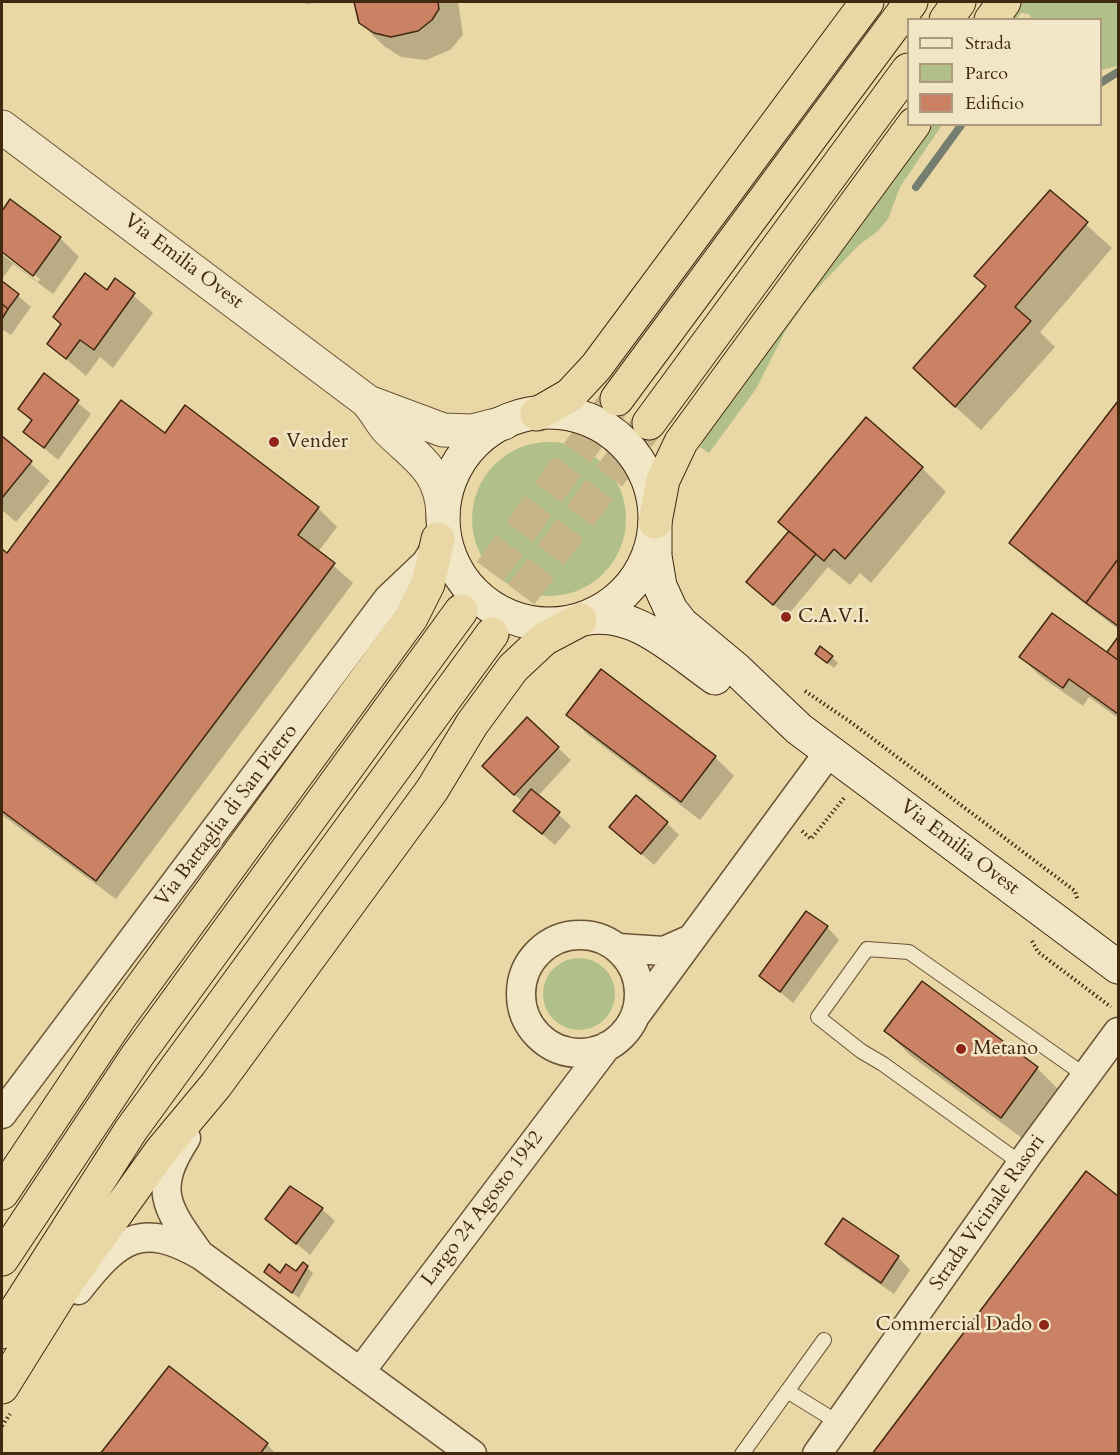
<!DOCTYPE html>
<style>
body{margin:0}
#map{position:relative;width:1120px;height:1455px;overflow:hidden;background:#e9d8a6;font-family:Cardo,serif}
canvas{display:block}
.frame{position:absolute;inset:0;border:3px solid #412811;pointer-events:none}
.legend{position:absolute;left:907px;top:18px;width:195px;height:108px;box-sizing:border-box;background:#f1e6c5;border:2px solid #ab9a7d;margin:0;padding:8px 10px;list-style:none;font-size:18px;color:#412811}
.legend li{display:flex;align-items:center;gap:12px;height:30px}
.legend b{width:30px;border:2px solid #ab9a7d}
</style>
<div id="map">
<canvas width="1120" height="1455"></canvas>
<div class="frame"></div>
<ul class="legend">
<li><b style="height:8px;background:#f1e6c5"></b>Strada</li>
<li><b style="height:16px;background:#b1c08a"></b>Parco</li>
<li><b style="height:16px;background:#ca8164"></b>Edificio</li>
</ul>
</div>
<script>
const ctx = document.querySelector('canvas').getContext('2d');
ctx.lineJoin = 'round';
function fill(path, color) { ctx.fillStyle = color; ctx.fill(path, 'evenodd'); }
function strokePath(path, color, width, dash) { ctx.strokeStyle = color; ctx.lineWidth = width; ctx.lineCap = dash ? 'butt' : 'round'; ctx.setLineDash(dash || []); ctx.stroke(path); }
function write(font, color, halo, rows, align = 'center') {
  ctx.font = font + ' Cardo,serif'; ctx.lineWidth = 5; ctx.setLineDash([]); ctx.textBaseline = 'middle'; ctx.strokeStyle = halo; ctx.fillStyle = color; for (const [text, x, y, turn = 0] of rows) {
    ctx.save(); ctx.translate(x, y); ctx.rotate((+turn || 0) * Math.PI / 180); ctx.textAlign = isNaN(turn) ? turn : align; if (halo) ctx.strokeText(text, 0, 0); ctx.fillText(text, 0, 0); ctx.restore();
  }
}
const green = new Path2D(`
 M 1017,2 L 1118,2 L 1118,66 L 1101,70 L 1100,20 L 1032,19 L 1029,14 L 1021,13 L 1016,19 L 1004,20 Z
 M 926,125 L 942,125 L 900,187 L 888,219 L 878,231 L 859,245 L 810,296 L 786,330 L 756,389 L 709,453 L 700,447 L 710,428 Z
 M472 519a77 77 0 1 1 154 0a77 77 0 1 1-154 0Z
 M543 994a36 36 0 1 1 72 0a36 36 0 1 1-72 0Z`);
const shadow = new Path2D(`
 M 303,2 L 326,2 L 306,4 Z
 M 355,2 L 458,2 L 463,35 L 450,50 L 426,60 L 401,57 L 384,46 L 358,21 Z
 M 1050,192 L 1112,248 L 1040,332 L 1055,347 L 981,430 L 940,393 L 987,287 Z
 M 10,201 L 60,238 L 79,257 L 53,294 L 13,264 L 2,279 L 2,213 ZM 3,252 L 40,279 L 38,282 L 3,255 Z
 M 116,280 L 153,313 L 113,368 L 100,357 L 86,376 L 49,344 L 107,292 Z
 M 2,282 L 31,307 L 11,335 L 2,329 Z
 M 44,375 L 91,414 L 58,460 L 25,432 L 32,422 L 20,409 Z
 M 1118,400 L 1118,629 L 1030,562 L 1011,543 Z
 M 165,435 L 318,508 L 337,527 L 318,552 L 353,583 L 116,899 L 2,815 L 2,551 L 8,555 Z
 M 2,438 L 50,481 L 16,522 L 2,510 Z
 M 922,468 L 946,492 L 871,583 L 860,573 L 850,585 L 828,567 L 787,616 L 761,594 Z
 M 1118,639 L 1118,718 L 1089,697 L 1083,706 L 1040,676 L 1021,657 L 1107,654 Z
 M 832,657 L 838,663 L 834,668 L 822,659 Z
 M 602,671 L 715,757 L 734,776 L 700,820 L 587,734 L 568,715 Z
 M 558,748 L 571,760 L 538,796 L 571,826 L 555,845 L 515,811 L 523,802 L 497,779 Z
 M 667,823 L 679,835 L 654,865 L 611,827 Z
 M 827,927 L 839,940 L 793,1003 L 761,976 Z
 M 922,983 L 1037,1068 L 1062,1093 L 1026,1141 L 911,1056 L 886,1031 Z
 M 1086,1173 L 1118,1198 L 1118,1454 L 874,1454 Z
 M 322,1209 L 335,1221 L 310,1255 L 267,1219 Z
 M 827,1244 L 898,1257 L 910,1270 L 894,1294 L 840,1257 Z
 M 303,1264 L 313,1273 L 299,1298 L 266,1272 L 280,1275 L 296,1273 Z
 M 267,1444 L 276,1454 L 102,1454 Z`);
const stream = new Path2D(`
 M 1100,83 L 1118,72
 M 916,187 L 962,124`);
const building = new Path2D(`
 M 354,2 L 438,2 L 439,9 L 432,20 L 418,31 L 391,37 L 374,33 L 359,23 Z
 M 1050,190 L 1088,222 L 1015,307 L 1031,321 L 955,407 L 913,368 L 986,286 L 974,276 Z
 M 10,199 L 61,237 L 33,276 L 2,252 L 2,211 Z
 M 85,273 L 107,290 L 115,278 L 135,293 L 94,350 L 80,340 L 66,359 L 47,344 L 61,324 L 53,317 Z
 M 2,281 L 19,294 L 8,309 L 2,304 Z
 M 2,304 L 8,309 L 2,319 Z
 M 44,373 L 79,400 L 44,448 L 23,432 L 32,420 L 18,409 Z
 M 121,400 L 165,433 L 185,405 L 319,507 L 298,535 L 335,563 L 96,881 L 2,811 L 2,549 L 7,553 Z
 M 1118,401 L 1118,559 L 1086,603 L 1009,543 Z
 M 866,417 L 923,467 L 845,559 L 834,549 L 824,561 L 778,522 Z
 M 2,436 L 32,461 L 2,498 Z
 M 789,531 L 816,554 L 773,605 L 746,582 Z
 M 1118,559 L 1118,626 L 1086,603 Z
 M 1052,613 L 1118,660 L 1118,714 L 1069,679 L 1063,688 L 1019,657 Z
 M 1118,637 L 1118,660 L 1107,652 Z
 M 820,646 L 833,656 L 827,663 L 815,654 Z
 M 601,669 L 716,756 L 681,802 L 566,715 Z
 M 527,717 L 559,747 L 514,795 L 482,766 Z
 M 531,789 L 560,812 L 542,834 L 513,811 Z
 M 636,795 L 668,822 L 641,854 L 609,827 Z
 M 806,911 L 828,926 L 780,992 L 759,976 Z
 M 922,981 L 1038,1067 L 1001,1118 L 884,1031 Z
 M 1086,1171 L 1118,1196 L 1118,1454 L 872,1454 Z
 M 290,1186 L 323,1208 L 296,1244 L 265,1219 Z
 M 843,1218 L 899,1256 L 881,1283 L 825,1244 Z
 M 303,1262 L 308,1266 L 292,1293 L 264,1272 L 269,1264 L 280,1273 L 286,1264 L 296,1271 Z
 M 169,1366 L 268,1443 L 260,1454 L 100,1454 Z`);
const trunkTunnel = new Path2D(`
 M 461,611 L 617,399
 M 492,634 L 649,423`);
const path = new Path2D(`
 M 805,691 L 852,723 L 1075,891 L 1078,901
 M 802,831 L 811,839 L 844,798
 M 1032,941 L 1038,952 L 1111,1007
 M 2,1426 L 10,1414`);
const service = new Path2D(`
 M 1022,1164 L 883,1064 L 861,1051 L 818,1017 L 867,949 L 909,952 L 1086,1076
 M 787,1391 L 839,1423
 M 742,1454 L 824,1340`);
const minor = new Path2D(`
 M521 994a59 59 0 1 1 118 0a59 59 0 1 1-118 0Z
 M 618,948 L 664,951 L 691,939
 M 635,1016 L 829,752
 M 2,1114 L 388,599 L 426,563 L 436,547
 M 186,1138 C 153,1189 165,1206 198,1252
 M 78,1290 C 118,1239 141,1220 202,1256 L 472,1454
 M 360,1372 L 607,1046
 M 817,1454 L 1029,1153 L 1118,1032`);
const tertiary = new Path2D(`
 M 2,127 L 368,402 L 443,430 L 472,431 L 504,423
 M 369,404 C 377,413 381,423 389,431 C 418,459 442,471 443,516`);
const secondary = new Path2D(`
 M443 518a106 106 0 1 1 212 0a106 106 0 1 1-212 0Z
 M 655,522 L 655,556 L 660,586 L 671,610 L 682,624 L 736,669 L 799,729 L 1118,967
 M 584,619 C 634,608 676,651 715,678`);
const trunk = new Path2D(`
 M 946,20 L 959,2
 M 991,20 L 1004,2
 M 617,399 L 911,2
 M 537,414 L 570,395 L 596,367 L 867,2
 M 649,423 L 908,70
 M 655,522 L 663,480 L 681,442 L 914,124
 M 2,1193 L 119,1018 L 411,618 L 428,584 L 438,539
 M 2,1259 L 137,1056 L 461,611
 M 2,1332 L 131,1130 L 492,634
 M 2,1387 L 70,1278 L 161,1151 L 216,1085 L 432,790 L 472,724 L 513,668 L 544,639 L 580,620`);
const markers = [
 [274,442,6,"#8f2418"],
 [786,617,6,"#8f2418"],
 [961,1049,6,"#8f2418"],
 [1044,1325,6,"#8f2418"]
];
const streetNames = [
 ["Via Emilia Ovest",183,262,37],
 ["Via Battaglia di San Pietro",227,816,-53],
 ["Via Emilia Ovest",959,848,37],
 ["Largo 24 Agosto 1942",483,1209,-53],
 ["Strada Vicinale Rasori",988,1213,-55]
];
const poiNames = [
 ["Vender",286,442],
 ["C.A.V.I.",798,617],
 ["Metano",973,1049],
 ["Commercial Dado",1032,1325,"right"]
];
fill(green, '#b1c08a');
fill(shadow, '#0003');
strokePath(stream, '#767f6f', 8);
fill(building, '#ca8164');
strokePath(building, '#412811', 1.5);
strokePath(trunkTunnel, '#c7b588', 33, [33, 16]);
strokePath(service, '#6b5436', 16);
strokePath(minor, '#6b5436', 31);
strokePath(tertiary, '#6b5436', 35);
strokePath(secondary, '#412811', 35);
strokePath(trunk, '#412811', 35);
strokePath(path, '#412811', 4, [1.5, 3]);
strokePath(service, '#f1e6c5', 14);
strokePath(minor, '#f1e6c5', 28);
strokePath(tertiary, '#f1e6c5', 33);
strokePath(secondary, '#f1e6c5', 33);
strokePath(trunk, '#e9d8a6', 33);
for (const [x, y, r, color] of markers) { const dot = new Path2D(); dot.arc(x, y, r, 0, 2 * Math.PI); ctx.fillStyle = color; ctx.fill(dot); strokePath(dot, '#f1e6c5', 2); }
write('20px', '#412811', '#f1e6c5', streetNames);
write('20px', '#412811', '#f1e6c5', poiNames, 'left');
</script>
